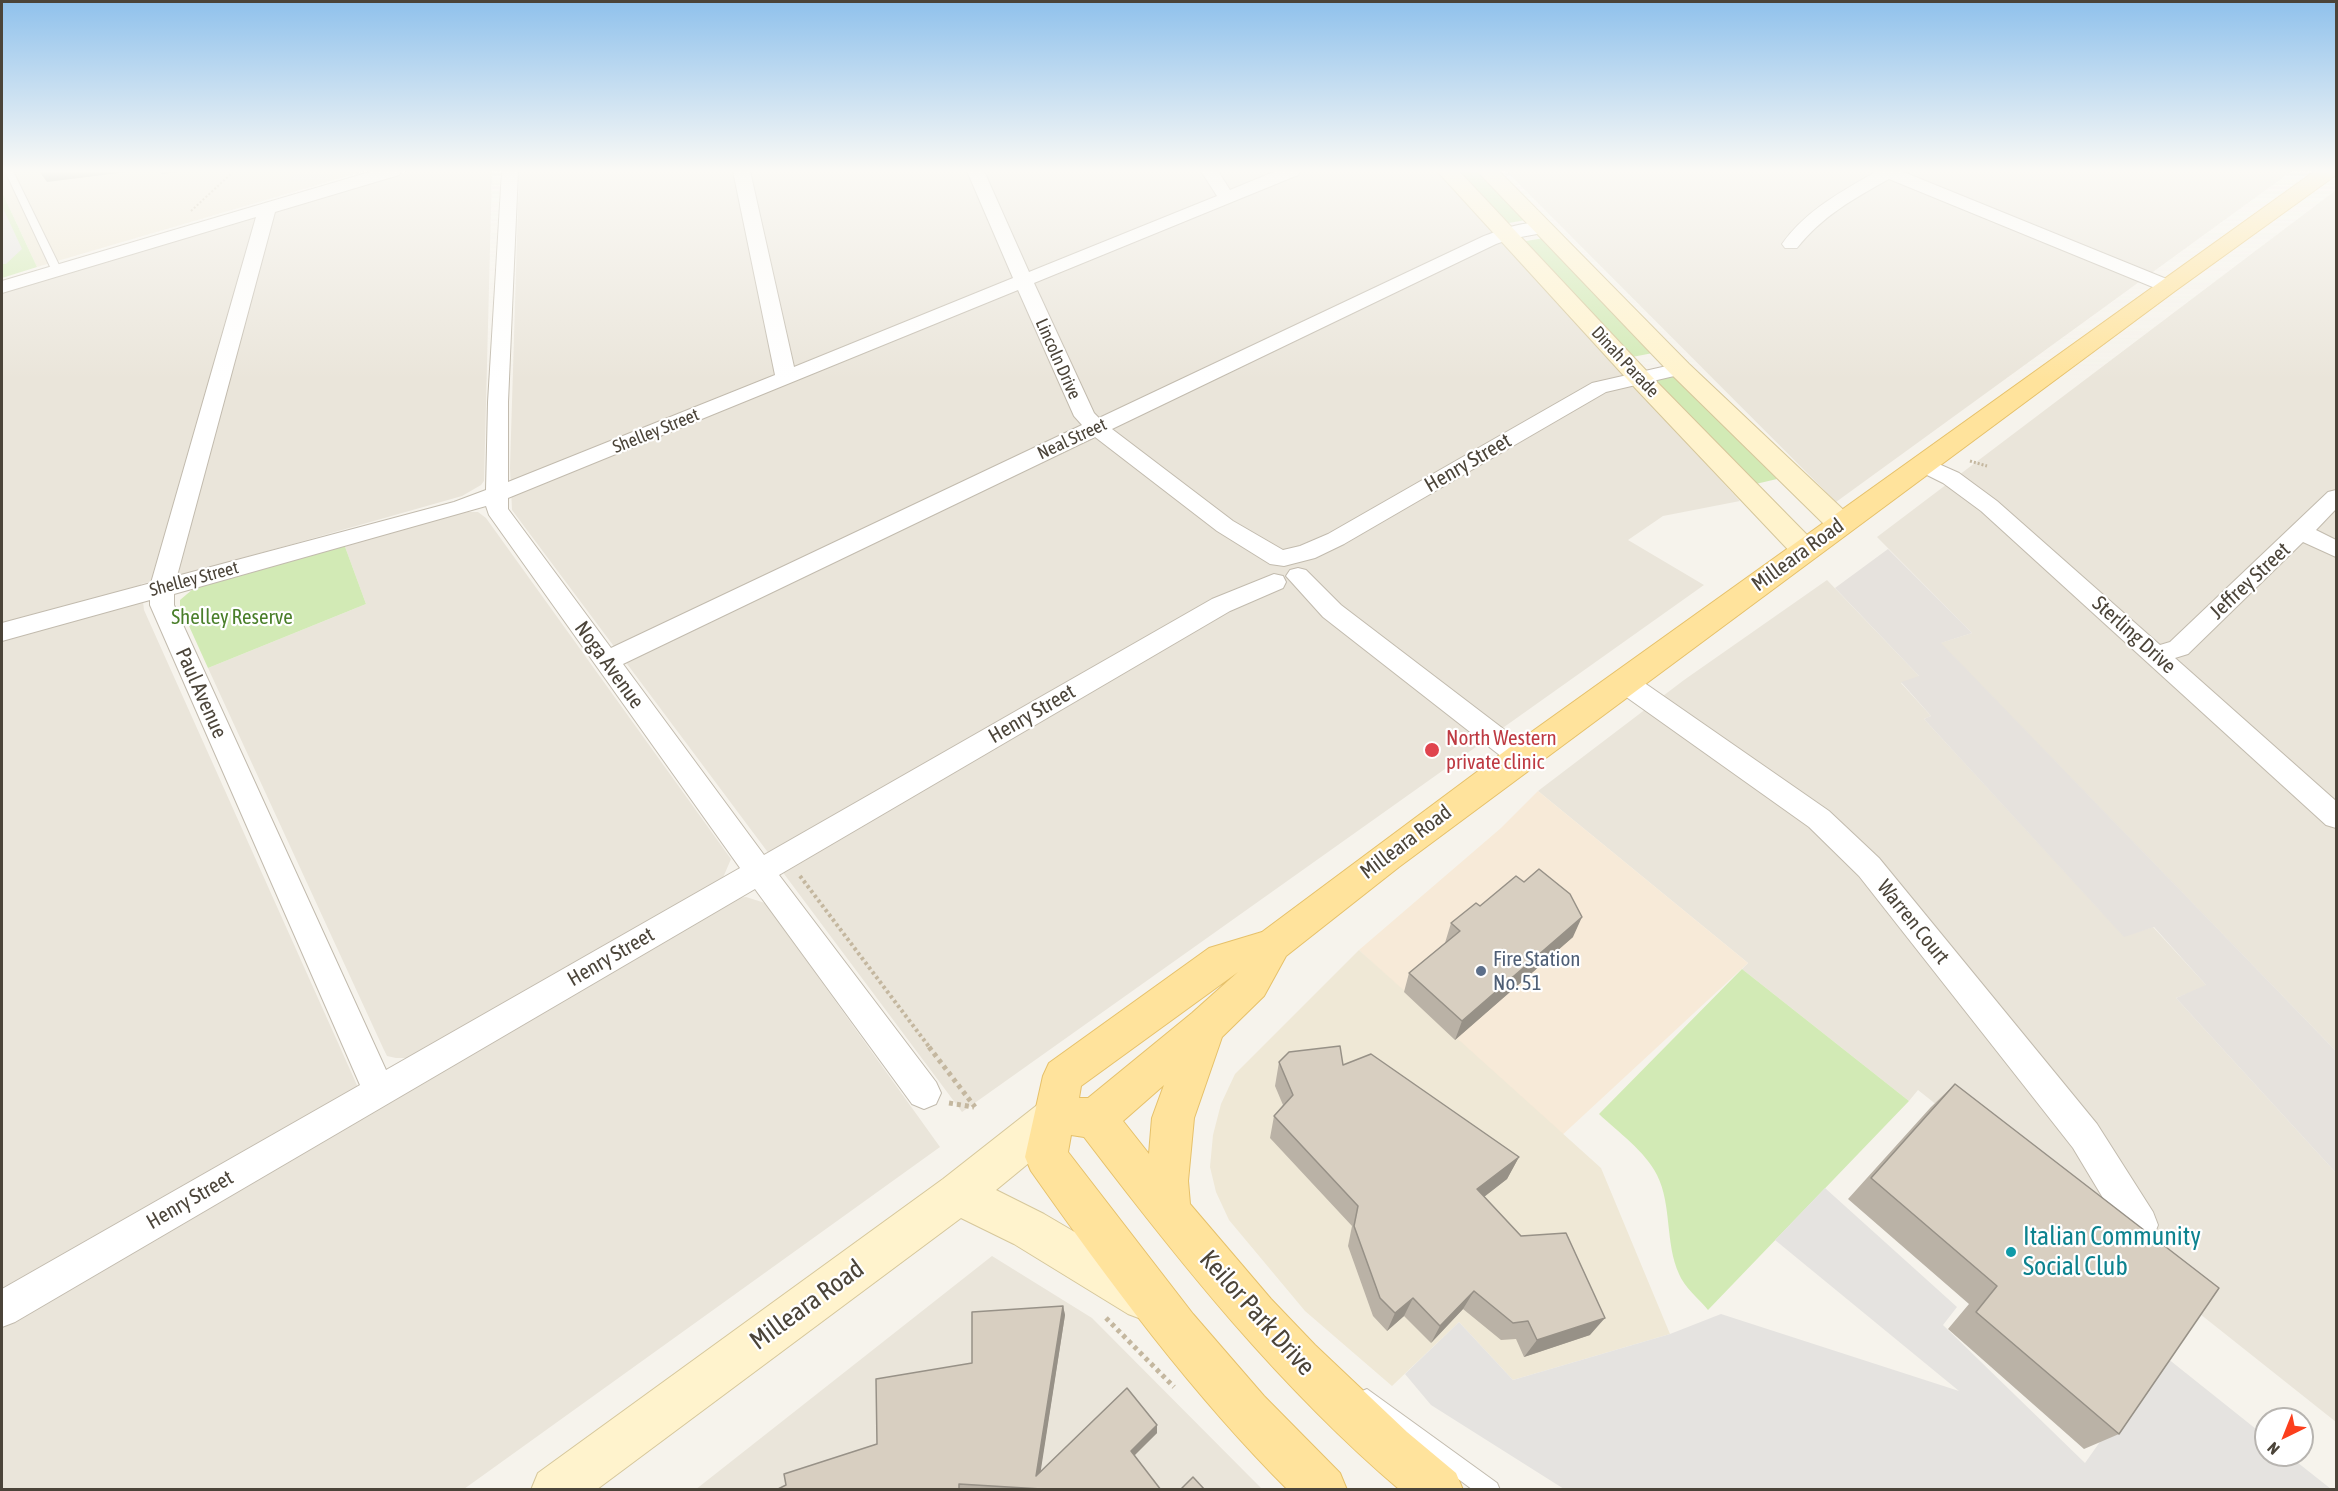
<!DOCTYPE html>
<style>
body{margin:0}
#map{position:relative;width:2338px;height:1491px;overflow:hidden;background:#f6f3ec;font-family:"Asap Condensed",sans-serif}
canvas{display:block}
.frame{position:absolute;inset:0;border:3px solid #4b4439;pointer-events:none}
.north{position:absolute;left:2254px;top:1407px;width:60px;height:60px;box-sizing:border-box;background:#fff;border:2px solid #b7b4b0;border-radius:50%;rotate:223deg;font-size:16px;font-weight:700;line-height:24px;text-align:center;color:#4b4439}
.north::after{content:'';display:block;margin:auto;width:21px;height:27px;background:#fc3f1d;clip-path:polygon(50% 0,100% 100%,50% 72%,0 100%)}
</style>
<div id="map">
<canvas width="2338" height="1491"></canvas>
<div class="frame"></div>
<div class="north">N</div>
</div>
<script>
const ctx = document.querySelector('canvas').getContext('2d');
ctx.lineJoin = 'round';
function fill(path, color) { ctx.fillStyle = color; ctx.fill(path, 'evenodd'); }
function strokePath(path, color, width, dash) { ctx.strokeStyle = color; ctx.lineWidth = width; ctx.lineCap = dash ? 'butt' : 'round'; ctx.setLineDash(dash || []); ctx.stroke(path); }
function write(font, color, halo, rows, align = 'center') {
  ctx.font = font + ' "Asap Condensed",sans-serif'; ctx.lineWidth = 4.5; ctx.setLineDash([]); ctx.textBaseline = 'middle'; ctx.strokeStyle = halo; ctx.fillStyle = color; for (const [text, x, y, turn = 0] of rows) {
    ctx.save(); ctx.translate(x, y); ctx.rotate((+turn || 0) * Math.PI / 180); ctx.textAlign = isNaN(turn) ? turn : align; if (halo) ctx.strokeText(text, 0, 0); ctx.fillText(text, 0, 0); ctx.restore();
  }
}
const residential = new Path2D(`
 M 408,171 L 492,171 L 484,481 L 481,485 L 462,496 L 194,572 L 141,584 L 144,610 L 369,1112 L 738,898 L 746,897 L 765,903 L 940,1147 L 464,1489 L 2,1490 L 2,292 Z
 M 519,171 L 1438,171 L 1740,501 L 1663,516 L 1628,540 L 1704,585 L 962,1112 L 512,510 L 510,468 Z
 M 1506,171 L 2292,171 L 1836,502 Z
 M 2336,190 L 2336,1051 L 1940,643 L 1972,633 L 1877,537 Z
 M 468,512 L 478,512 L 486,518 L 731,859 L 722,880 L 409,1058 L 396,1058 L 387,1056 L 384,1050 L 208,668 L 366,604 L 344,544 L 453,514 Z
 M 1827,580 L 1920,677 L 1901,683 L 1931,716 L 1924,719 L 2124,936 L 2153,927 L 2207,986 L 2176,998 L 2336,1173 L 2336,1422 L 1918,1090 L 1909,1101 L 1742,969 L 1748,963 L 1538,791 L 1684,680 Z
 M 992,1256 L 1092,1318 L 1262,1489 L 695,1490 Z`);
const commercial = new Path2D(`
 M 1538,791 L 1748,963 L 1559,1138 L 1359,950 L 1501,828 Z`);
const industrial = new Path2D(`
 M 1888,549 L 1972,633 L 1941,643 L 2336,1051 L 2336,1173 L 2176,998 L 2206,985 L 2154,927 L 2124,937 L 1924,719 L 1931,716 L 1901,682 L 1919,676 L 1835,588 Z`);
const education = new Path2D(`
 M 2,171 L 365,171 L 37,267 L 2,192 Z
 M 1359,950 L 1601,1168 L 1670,1334 L 1513,1380 L 1459,1322 L 1392,1386 L 1305,1311 L 1229,1220 L 1216,1192 L 1210,1167 L 1213,1135 L 1221,1104 L 1235,1074 Z`);
const green = new Path2D(`
 M 1454,171 L 1479,171 L 1526,220 L 1503,224 Z
 M 2,192 L 37,267 L 2,278 Z
 M 1544,238 L 1653,353 L 1627,358 L 1520,242 Z
 M 1677,376 L 1777,479 L 1747,486 L 1649,381 Z
 M 344,544 L 366,604 L 208,668 L 180,606 L 180,600 L 193,589 Z
 M 1742,969 L 1909,1101 L 1708,1310 C 1699,1299 1684,1287 1679,1274 C 1665,1243 1672,1205 1657,1175 C 1645,1151 1618,1132 1599,1114 Z`);
const parking = new Path2D(`
 M 296,171 L 335,171 L 328,180 L 288,181 Z
 M 2,206 L 22,249 L 6,264 L 2,264 Z
 M 1825,1188 L 1957,1307 L 1943,1325 L 2085,1463 L 2162,1354 L 2266,1437 L 2266,1455 L 2288,1455 L 2331,1489 L 1564,1489 L 1431,1405 L 1405,1374 L 1459,1322 L 1513,1380 L 1670,1334 L 1721,1314 L 1959,1391 L 1775,1240 Z`);
const pathFar3 = new Path2D(`
 M 191,211 L 234,171`);
const pathFar2 = new Path2D(`
 M 1970,461 L 1987,466`);
const pathFar1 = new Path2D(`
 M 800,876 L 930,1048`);
const path = new Path2D(`
 M 929,1047 L 975,1107
 M 949,1103 L 974,1107
 M 1106,1318 L 1174,1387`);
const lane = new Path2D(`
 M 5,171 L 13,171 L 62,271 L 60,273 L 52,271 Z
 M 1367,1389 L 1497,1483 L 1500,1490 L 1473,1490 L 1360,1406 L 1357,1399 L 1360,1392 Z`);
const street = new Path2D(`
 M 373,171 L 401,171 L 399,175 L 275,212 L 177,576 L 454,502 L 486,490 L 488,402 L 502,171 L 518,171 L 508,402 L 508,482 L 775,375 L 733,171 L 750,171 L 794,367 L 1013,278 L 967,171 L 984,171 L 1029,272 L 1217,196 L 1201,171 L 1218,171 L 1230,190 L 1276,171 L 1300,171 L 1298,175 L 1034,283 L 1094,413 L 1099,418 L 1484,236 C 1502,229 1529,219 1548,224 L 1551,228 L 1548,232 L 1510,239 L 1496,244 L 1112,429 L 1233,521 L 1283,550 L 1300,546 L 1328,534 L 1592,383 L 1680,363 L 1687,365 L 1690,369 L 1687,373 L 1606,392 L 1344,544 L 1315,558 L 1284,566 L 1270,564 L 1217,531 L 1095,437 L 623,664 L 764,855 L 1212,599 L 1274,574 L 1283,576 L 1286,582 L 1283,588 L 1230,611 L 779,875 L 936,1082 L 941,1093 L 936,1104 L 924,1109 L 912,1104 L 755,889 L 15,1322 L 2,1327 L 2,1289 L 360,1085 L 150,605 L 150,600 L 2,641 L 2,623 L 151,583 L 256,217 L 2,293 L 2,281 ZM 1018,290 L 1074,416 L 1082,425 L 611,648 L 508,509 L 508,498 ZM 486,506 L 489,515 L 740,868 L 386,1070 L 174,605 L 174,594 Z
 M 1877,171 L 1901,171 L 2174,282 L 2176,286 L 2174,290 L 2160,290 L 1889,179 C 1855,198 1822,216 1797,248 L 1785,248 L 1782,244 C 1806,210 1841,192 1877,171 Z
 M 1923,457 L 1959,473 L 1997,501 L 2160,645 L 2170,642 L 2328,492 L 2336,490 L 2336,509 L 2316,530 L 2336,540 L 2336,557 L 2303,542 L 2188,654 L 2175,658 L 2336,801 L 2336,828 L 2326,825 L 1981,511 L 1943,483 L 1915,469 L 1912,464 L 1915,459 Z
 M 1298,568 L 1306,570 L 1341,605 L 1531,750 L 1535,757 L 1531,764 L 1521,767 L 1511,764 L 1323,617 L 1286,576 L 1290,570 Z
 M 1624,672 L 1633,675 L 1829,811 L 1879,858 L 2097,1124 L 2153,1212 L 2158,1225 L 2153,1238 L 2140,1243 L 2127,1238 L 2073,1148 L 1859,876 L 1809,827 L 1615,689 L 1611,682 L 1615,675 Z`);
const secondary = new Path2D(`
 M 1437,171 L 1459,171 L 1655,380 L 1815,543 L 1819,550 L 1815,557 L 1805,560 L 1795,557 L 1637,390 Z
 M 1477,171 L 1499,171 L 1689,364 L 1851,517 L 1855,524 L 1851,531 L 1841,533 L 1831,531 L 1671,374 Z
 M 1055,1096 L 1069,1102 L 1076,1116 L 1069,1130 L 996,1190 L 1044,1214 L 1160,1282 L 1166,1298 L 1160,1314 L 1144,1320 L 1128,1314 L 1014,1244 L 961,1218 L 596,1490 L 531,1490 L 538,1473 L 943,1179 L 1041,1102 Z`);
const primary = new Path2D(`
 M 2315,171 L 2336,171 L 2336,175 L 2175,291 L 1399,867 L 1286,956 L 1264,996 L 1222,1037 L 1194,1118 L 1188,1181 L 1190,1204 L 1271,1299 L 1315,1345 L 1407,1432 L 1456,1473 L 1463,1490 L 1400,1490 C 1279,1387 1180,1263 1084,1137 L 1071,1135 L 1068,1152 L 1193,1314 L 1264,1396 L 1340,1473 L 1347,1490 L 1288,1490 C 1191,1393 1110,1283 1031,1171 L 1025,1157 L 1043,1076 L 1049,1063 L 1209,948 L 1262,932 L 1509,748 ZM 1238,972 L 1192,1013 L 1088,1098 L 1079,1098 L 1081,1086 ZM 1164,1085 L 1152,1118 L 1149,1154 L 1123,1121 Z`);
const wall = new Path2D(`
 M 1480,906 L 1573,937 L 1455,1040 L 1404,992 L 1409,973 L 1445,943 L 1451,923 Z
 M 1279,1062 L 1343,1065 L 1519,1157 L 1507,1179 L 1484,1197 L 1590,1335 L 1524,1357 L 1516,1339 L 1501,1340 L 1463,1309 L 1431,1343 L 1404,1316 L 1387,1331 L 1373,1316 L 1348,1246 L 1352,1226 L 1270,1138 L 1274,1116 L 1283,1105 L 1275,1086 Z
 M 1955,1084 L 2119,1434 L 2084,1449 L 1948,1329 L 1969,1304 L 1848,1199 L 1931,1107 Z
 M 1063,1306 L 1065,1315 L 1040,1472 L 1157,1425 L 1157,1433 L 1134,1455 L 1161,1490 L 776,1490 L 877,1444 L 972,1363 Z`);
const shadedWall = new Path2D(`
 M 39,171 L 134,171 L 47,182 Z
 M 161,171 L 186,171 L 162,174 Z
 M 1582,917 L 1573,937 L 1455,1040 L 1462,1021 Z
 M 1519,1157 L 1507,1179 L 1467,1210 L 1477,1189 Z
 M 1474,1291 L 1463,1309 L 1431,1343 L 1440,1326 Z
 M 1413,1298 L 1404,1316 L 1387,1331 L 1395,1313 Z
 M 1063,1306 L 1065,1315 L 1039,1482 L 1036,1476 Z
 M 1605,1318 L 1590,1335 L 1524,1357 L 1537,1340 Z
 M 1157,1425 L 1157,1433 L 1132,1458 L 1131,1451 Z`);
const building = new Path2D(`
 M 1539,869 L 1570,894 L 1582,917 L 1462,1021 L 1409,973 L 1460,931 L 1451,923 L 1476,903 L 1480,906 L 1516,876 L 1524,882 Z
 M 1340,1046 L 1343,1065 L 1371,1054 L 1519,1157 L 1477,1189 L 1521,1236 L 1566,1233 L 1605,1318 L 1537,1340 L 1528,1321 L 1513,1323 L 1474,1291 L 1440,1326 L 1413,1298 L 1395,1313 L 1380,1298 L 1354,1226 L 1358,1206 L 1274,1116 L 1293,1095 L 1279,1062 L 1289,1052 Z
 M 1955,1084 L 2219,1288 L 2119,1434 L 1976,1312 L 1997,1286 L 1871,1178 Z
 M 1063,1306 L 1036,1476 L 1127,1388 L 1157,1425 L 1131,1451 L 1161,1490 L 1058,1490 L 959,1484 L 959,1490 L 776,1490 L 786,1485 L 784,1474 L 877,1444 L 876,1379 L 972,1363 L 972,1312 Z
 M 1193,1477 L 1205,1490 L 1180,1490 Z`);
const markers = [
 [1432,750,8,"#e0444e"],
 [1481,971,6,"#5c6f8a"],
 [2011,1252,6,"#0f9aa8"]
];
const farStreetnames = [
 ["Lincoln Drive",1058,359,66],
 ["Dinah Parade",1625,362,47],
 ["Shelley Street",656,431,-22],
 ["Neal Street",1072,439,-25],
 ["Shelley Street",194,579,-15]
];
const streetNames = [
 ["Henry Street",1468,463,-30],
 ["Milleara Road",1798,555,-36],
 ["Jeffrey Street",2250,581,-43],
 ["Sterling Drive",2134,635,42],
 ["Noga Avenue",609,665,54],
 ["Paul Avenue",201,693,66],
 ["Henry Street",1032,714,-30],
 ["Milleara Road",1406,842,-37],
 ["Warren Court",1913,922,51],
 ["Henry Street",611,957,-30],
 ["Henry Street",190,1200,-30]
];
const parkNames = [
 ["Shelley Reserve",232,617]
];
const healthNames = [
 ["North Western",1446,738],
 ["private clinic",1446,762]
];
const serviceNames = [
 ["Fire Station",1493,959],
 ["No. 51",1493,983]
];
const nearCulturenames = [
 ["Italian Community",2023,1237],
 ["Social Club",2023,1267]
];
const nearStreetnames = [
 ["Milleara Road",807,1305,-36],
 ["Keilor Park Drive",1257,1313,48]
];
fill(residential, '#eae5da');
fill(commercial, '#f7ead8');
fill(industrial, '#e6e2dd');
fill(education, '#efe8d6');
fill(green, '#d2eab5');
fill(parking, '#e5e3e0');
strokePath(lane, '#c2bbae', 2);
strokePath(street, '#c2bbae', 2);
strokePath(secondary, '#d6c79b', 2);
strokePath(primary, '#e6c16a', 2);
strokePath(pathFar3, '#c4b79f', 2, [2, 2]);
strokePath(pathFar2, '#c4b79f', 3, [2, 2]);
strokePath(pathFar1, '#c4b79f', 4, [3, 3]);
strokePath(path, '#c4b79f', 5, [4, 4]);
fill(lane, '#fff');
fill(street, '#fff');
fill(secondary, '#fff3cd');
fill(primary, '#ffe39c');
fill(wall, '#bab2a6');
fill(shadedWall, '#979187');
fill(building, '#d8cfc1');
strokePath(building, '#979187', 1.5);
const sky = ctx.createLinearGradient(0, 0, 0, 380);
sky.addColorStop(0, '#8fc1ec');
sky.addColorStop(0.45, '#fbfaf6');
sky.addColorStop(1, '#fbfaf600');
ctx.fillStyle = sky;
ctx.fillRect(0, 0, 2338, 380);
for (const [x, y, r, color] of markers) { const dot = new Path2D(); dot.arc(x, y, r, 0, 2 * Math.PI); ctx.fillStyle = color; ctx.fill(dot); strokePath(dot, '#fff', 2); }
write('18px', '#4b4439', '#fff', farStreetnames);
write('21px', '#4b4439', '#fff', streetNames);
write('21px', '#4a7f2a', '#fff', parkNames);
write('21px', '#be3a42', '#fff', healthNames, 'left');
write('21px', '#4e5e75', '#fff', serviceNames, 'left');
write('26px', '#0d838f', '#fff', nearCulturenames, 'left');
write('26px', '#4b4439', '#fff', nearStreetnames);
</script>
